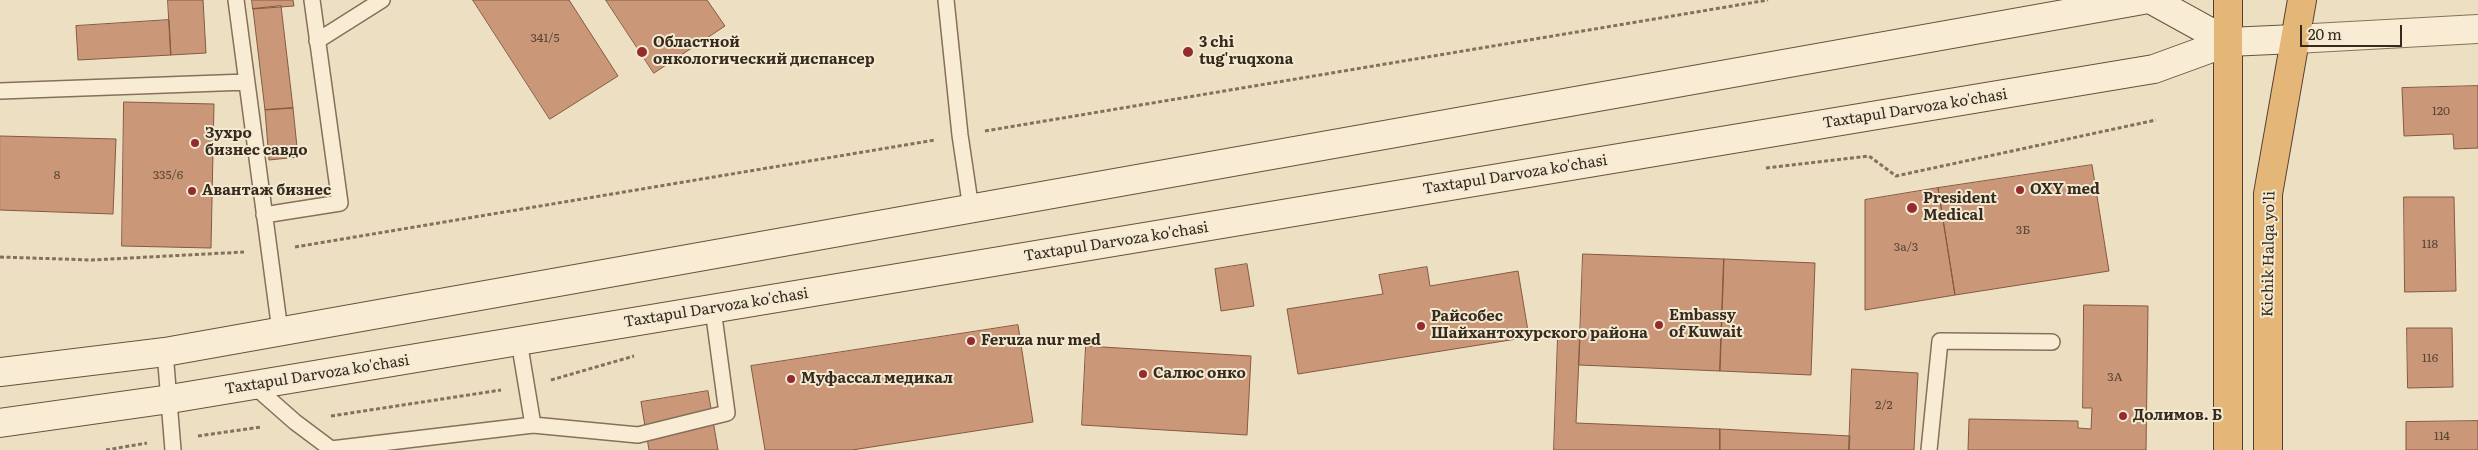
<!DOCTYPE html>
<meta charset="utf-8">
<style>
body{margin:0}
#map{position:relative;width:2478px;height:450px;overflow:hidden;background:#eddfc2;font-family:Literata,serif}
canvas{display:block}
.scale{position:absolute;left:2300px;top:25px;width:102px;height:22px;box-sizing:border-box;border:2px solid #36291e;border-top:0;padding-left:6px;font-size:15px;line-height:18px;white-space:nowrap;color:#36291e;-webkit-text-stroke:4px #f4e9d1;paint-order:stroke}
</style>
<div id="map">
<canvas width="2478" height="450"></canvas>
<div class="scale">20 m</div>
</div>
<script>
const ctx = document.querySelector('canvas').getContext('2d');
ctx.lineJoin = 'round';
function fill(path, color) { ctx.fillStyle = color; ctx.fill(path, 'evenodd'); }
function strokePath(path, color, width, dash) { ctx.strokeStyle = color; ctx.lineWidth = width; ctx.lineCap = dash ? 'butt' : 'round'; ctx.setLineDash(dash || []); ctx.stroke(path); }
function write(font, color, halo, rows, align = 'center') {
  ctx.font = font + ' Literata,serif'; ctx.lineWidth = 4; ctx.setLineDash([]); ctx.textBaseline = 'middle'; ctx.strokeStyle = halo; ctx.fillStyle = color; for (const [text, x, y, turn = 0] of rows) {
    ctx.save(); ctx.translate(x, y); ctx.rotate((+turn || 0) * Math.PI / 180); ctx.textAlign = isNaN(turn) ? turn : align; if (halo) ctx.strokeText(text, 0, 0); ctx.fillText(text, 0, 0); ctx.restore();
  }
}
const building = new Path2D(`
 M 168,0 L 203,0 L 206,53 L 171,55 Z
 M 252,0 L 293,0 L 294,6 L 253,9 Z
 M 473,0 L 569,0 L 618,76 L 550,119 Z
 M 606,0 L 707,0 L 725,26 L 654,73 Z
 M 281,6 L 293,108 L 265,110 L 253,9 Z
 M 169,20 L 171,55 L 78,60 L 76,26 Z
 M 2478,86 L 2478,148 L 2454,149 L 2453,134 L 2404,136 L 2402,88 Z
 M 124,102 L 214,104 L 211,248 L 122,246 Z
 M 293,108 L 298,157 L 269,160 L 265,110 Z
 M 0,136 L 116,139 L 113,214 L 0,210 Z
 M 2092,165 L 2109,271 L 1955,295 L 1938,188 Z
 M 1938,188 L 1955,295 L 1865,310 L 1865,200 Z
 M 2404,197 L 2454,197 L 2456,291 L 2405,292 Z
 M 1583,254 L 1724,259 L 1720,371 L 1579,365 Z
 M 1724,259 L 1815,263 L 1811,375 L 1720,371 Z
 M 1247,264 L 1254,306 L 1221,311 L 1215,269 Z
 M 1427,267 L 1430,286 L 1518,271 L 1529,337 L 1298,374 L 1287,309 L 1383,294 L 1379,275 Z
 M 2084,305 L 2148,306 L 2146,450 L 1968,450 L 1969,419 L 2078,421 L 2078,428 L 2091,429 L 2092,408 L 2083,408 Z
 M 1018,325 L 1033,422 L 852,450 L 765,450 L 751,366 Z
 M 2407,328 L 2452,328 L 2453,387 L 2408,388 Z
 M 1558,336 L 1580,337 L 1576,423 L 1720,429 L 1720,450 L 1554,450 Z
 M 1086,346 L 1251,356 L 1247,435 L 1082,425 Z
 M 1852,369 L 1918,373 L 1914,450 L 1849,450 Z
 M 708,391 L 718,450 L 649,450 L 641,402 Z
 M 2478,421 L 2478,450 L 2406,450 L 2406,422 Z
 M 1720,429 L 1850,436 L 1849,450 L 1720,450 Z`);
const path = new Path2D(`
 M 985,131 L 1768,0
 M 1766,168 L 1869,156 L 1896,176 L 2156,120
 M 295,247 L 935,140
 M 0,257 L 92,260 L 244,252
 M 551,380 L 634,356
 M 331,416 L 501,390
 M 198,436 L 261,427
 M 106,450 L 147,443`);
const service = new Path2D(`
 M 236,0 L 280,331
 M 946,0 L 960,135 L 971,209
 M 317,41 L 382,0
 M 0,91 L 247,82
 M 264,215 L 340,203 L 312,0
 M 519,341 L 533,425 L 638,435 L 727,413 L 713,309
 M 165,352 L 173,450
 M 253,385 L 295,422 L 331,449 L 533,425
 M 1929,450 L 1940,341 L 2052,342`);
const minor = new Path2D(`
 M 2295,39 L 2478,29`);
const secondary = new Path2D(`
 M 2152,0 L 2228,42
 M 0,372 L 165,352 L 2143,0
 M 0,423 L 170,399 L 2154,69 L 2228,42 L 2295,39`);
const trunk = new Path2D(`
 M 2228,450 L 2228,0
 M 2268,450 L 2268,194 L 2302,0`);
const markers = [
 [642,52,6,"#932b2f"],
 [1188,52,6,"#932b2f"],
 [195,143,5,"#932b2f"],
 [2020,190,5,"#932b2f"],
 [192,191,5,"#932b2f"],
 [1912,208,6,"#932b2f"],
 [1659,325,5,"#932b2f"],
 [1421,326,5,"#932b2f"],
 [971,341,5,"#932b2f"],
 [1143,374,5,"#932b2f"],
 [791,379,5,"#932b2f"],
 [2123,416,5,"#932b2f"]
];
const numberNames = [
 ["341/5",545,38],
 ["120",2441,111],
 ["8",57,175],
 ["335/6",168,175],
 ["3Б",2023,230],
 ["118",2430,244],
 ["3a/3",1906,247],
 ["116",2430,358],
 ["3А",2115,377],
 ["2/2",1884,405],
 ["114",2442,436]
];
const poiNames = [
 ["Областной",653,43],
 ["онкологический диспансер",653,60],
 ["3 chi",1199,43],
 ["tug'ruqxona",1199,60],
 ["Зухро",205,134],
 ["бизнес савдо",205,151],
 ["OXY med",2030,190],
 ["Авантаж бизнес",202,191],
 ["President",1923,199],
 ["Medical",1923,216],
 ["Embassy",1669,316],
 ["of Kuwait",1669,333],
 ["Райсобес",1431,317],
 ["Шайхантохурского района",1431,334],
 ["Feruza nur med",981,341],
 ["Салюс онко",1153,374],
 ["Муфассал медикал",801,379],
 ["Долимов. Б",2133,416]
];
const streetNames = [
 ["Taxtapul Darvoza ko'chasi",1915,109,-9],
 ["Taxtapul Darvoza ko'chasi",1515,175,-9],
 ["Taxtapul Darvoza ko'chasi",1116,242,-9],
 ["Kichik Halqa yo'li",2269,254,-89],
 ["Taxtapul Darvoza ko'chasi",716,308,-9],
 ["Taxtapul Darvoza ko'chasi",317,375,-9]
];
fill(building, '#ca9879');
strokePath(building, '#855940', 1);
strokePath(service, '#86705a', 18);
strokePath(minor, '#86705a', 30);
strokePath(secondary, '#68513d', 30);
strokePath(trunk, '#543e2e', 30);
strokePath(path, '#86705a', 3, [4, 2.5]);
strokePath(service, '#f8ecd5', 15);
strokePath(minor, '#f8ecd5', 28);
strokePath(secondary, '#f8ecd5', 28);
strokePath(trunk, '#e4b677', 28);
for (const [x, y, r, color] of markers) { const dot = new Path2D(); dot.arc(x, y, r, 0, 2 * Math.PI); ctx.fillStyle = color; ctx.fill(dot); strokePath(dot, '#f4e9d1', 2); }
write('12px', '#5b4535', null, numberNames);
write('bold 15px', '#36291e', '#f4e9d1', poiNames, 'left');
write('15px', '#36291e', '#f4e9d1', streetNames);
</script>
